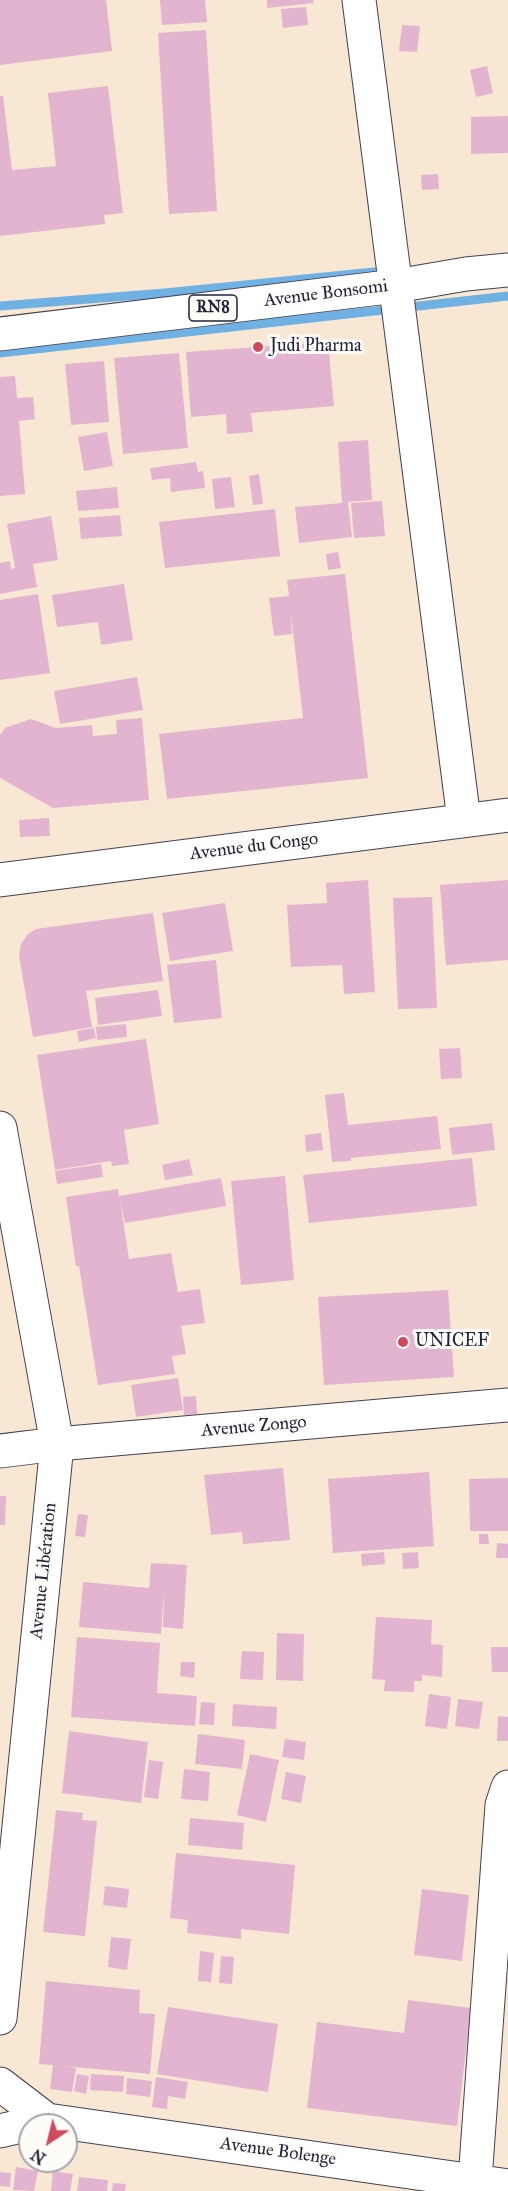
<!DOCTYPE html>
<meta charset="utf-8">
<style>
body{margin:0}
#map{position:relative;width:508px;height:2191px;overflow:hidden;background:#f8e7d3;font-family:"IM FELL Great Primer",serif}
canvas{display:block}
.north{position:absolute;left:18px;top:2113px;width:60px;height:60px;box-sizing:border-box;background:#fdfcf7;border:2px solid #a5a5ac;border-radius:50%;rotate:215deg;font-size:16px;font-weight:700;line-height:24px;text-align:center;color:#22223b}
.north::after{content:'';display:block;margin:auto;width:21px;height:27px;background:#d1495b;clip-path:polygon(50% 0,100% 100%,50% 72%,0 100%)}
</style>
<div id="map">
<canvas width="508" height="2191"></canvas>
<div class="north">N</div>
</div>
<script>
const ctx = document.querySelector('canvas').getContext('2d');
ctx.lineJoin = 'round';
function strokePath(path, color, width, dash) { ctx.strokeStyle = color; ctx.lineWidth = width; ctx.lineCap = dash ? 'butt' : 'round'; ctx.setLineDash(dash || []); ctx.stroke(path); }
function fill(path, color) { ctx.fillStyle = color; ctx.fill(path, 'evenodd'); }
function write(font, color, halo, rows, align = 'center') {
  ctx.font = font + ' "IM FELL Great Primer",serif'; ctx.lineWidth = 6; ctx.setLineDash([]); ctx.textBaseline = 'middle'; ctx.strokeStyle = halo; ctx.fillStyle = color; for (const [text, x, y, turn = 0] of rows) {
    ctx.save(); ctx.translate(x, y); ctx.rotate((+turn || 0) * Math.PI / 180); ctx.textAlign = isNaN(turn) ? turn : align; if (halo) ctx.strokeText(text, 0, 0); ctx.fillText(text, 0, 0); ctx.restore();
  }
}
const stream = new Path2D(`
 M 0,306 L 165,293 L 374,272
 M 0,353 L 508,296`);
const building = new Path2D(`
 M 0,0 L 106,0 L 112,51 L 0,65 Z
 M 160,0 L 205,0 L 207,22 L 162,25 Z
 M 267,0 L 313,0 L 314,3 L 267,8 Z
 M 306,7 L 308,25 L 283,28 L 281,9 Z
 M 402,25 L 420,26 L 417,52 L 399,51 Z
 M 206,30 L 217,211 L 169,214 L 158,33 Z
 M 487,66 L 493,93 L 476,97 L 470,70 Z
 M 108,86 L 123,213 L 104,215 L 105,224 L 0,236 L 0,96 L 3,96 L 12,170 L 56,166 L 48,93 Z
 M 508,116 L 508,153 L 471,154 L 471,117 Z
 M 438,174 L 439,189 L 422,190 L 421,175 Z
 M 328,342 L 334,406 L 251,413 L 253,432 L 227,434 L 226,414 L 191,417 L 186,352 Z
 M 179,353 L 188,448 L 123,454 L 114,358 Z
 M 104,361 L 109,422 L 71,425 L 65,364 Z
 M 15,376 L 17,398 L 33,397 L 35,419 L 19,421 L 25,494 L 0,496 L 0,377 Z
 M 107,432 L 113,466 L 84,471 L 78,437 Z
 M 368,440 L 372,500 L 348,502 L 352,537 L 299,543 L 295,507 L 342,503 L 338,442 Z
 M 196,462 L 198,472 L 203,471 L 205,488 L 171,492 L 170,478 L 152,480 L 150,468 Z
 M 259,474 L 263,504 L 253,505 L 249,476 Z
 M 231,477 L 235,507 L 215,509 L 212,479 Z
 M 117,487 L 119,508 L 78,511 L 76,491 Z
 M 382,501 L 385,536 L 354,538 L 351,503 Z
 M 275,509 L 280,556 L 165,568 L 159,522 Z
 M 120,515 L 122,536 L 81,539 L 79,518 Z
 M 51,516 L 58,560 L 33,564 L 37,587 L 0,594 L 0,563 L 10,561 L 11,569 L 15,568 L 7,524 Z
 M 338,552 L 341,568 L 328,570 L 326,554 Z
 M 345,574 L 368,778 L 167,799 L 159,734 L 303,718 L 291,614 L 292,634 L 274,636 L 269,598 L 289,596 L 287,580 Z
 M 124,584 L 133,640 L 101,645 L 98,622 L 57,627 L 52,595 Z
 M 38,594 L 50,673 L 0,680 L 0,600 Z
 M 137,677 L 143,710 L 60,724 L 54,691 Z
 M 142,718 L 149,800 L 53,808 L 0,778 L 0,735 L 5,728 L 31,719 L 56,728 L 92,725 L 93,736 L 117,734 L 116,720 Z
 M 49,818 L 50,836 L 20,837 L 19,820 Z
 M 368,880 L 375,992 L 344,994 L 342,965 L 291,967 L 287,905 L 327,903 L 326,883 Z
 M 508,880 L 508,960 L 446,965 L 440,885 Z
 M 432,897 L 437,1008 L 398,1009 L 393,898 Z
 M 225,903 L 233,951 L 170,961 L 162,913 Z
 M 153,913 L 163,981 L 86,991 L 92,1027 L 33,1037 L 19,956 L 21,944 L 28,934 L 36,929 Z
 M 216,960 L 222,1018 L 174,1023 L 167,965 Z
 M 158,990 L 162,1016 L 98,1025 L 95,998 Z
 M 126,1024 L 127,1037 L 97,1040 L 96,1027 Z
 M 94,1028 L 96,1038 L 79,1042 L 77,1031 Z
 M 146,1039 L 159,1124 L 124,1130 L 129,1164 L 112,1166 L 111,1161 L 55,1170 L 37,1055 Z
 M 460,1048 L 462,1078 L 441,1079 L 439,1049 Z
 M 344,1093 L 348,1125 L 437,1116 L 441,1149 L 351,1158 L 351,1161 L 332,1162 L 325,1095 Z
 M 492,1123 L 495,1150 L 452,1155 L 449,1128 Z
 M 321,1133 L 323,1150 L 306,1152 L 305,1135 Z
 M 472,1158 L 477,1206 L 309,1223 L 303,1175 Z
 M 189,1159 L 193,1175 L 165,1180 L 162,1165 Z
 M 101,1164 L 103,1177 L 57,1184 L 55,1171 Z
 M 285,1176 L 294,1280 L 241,1285 L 231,1181 Z
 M 221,1178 L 226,1206 L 125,1223 L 120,1200 L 129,1259 L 171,1253 L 178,1292 L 200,1289 L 205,1323 L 181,1326 L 186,1354 L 172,1356 L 175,1374 L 98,1385 L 79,1266 L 76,1266 L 66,1197 L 118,1189 L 119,1196 Z
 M 448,1290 L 454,1377 L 324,1385 L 318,1297 Z
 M 178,1378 L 183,1410 L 136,1417 L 131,1385 Z
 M 196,1396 L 197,1414 L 184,1415 L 183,1397 Z
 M 283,1468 L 290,1540 L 243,1544 L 242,1532 L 211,1535 L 204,1475 Z
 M 429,1472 L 434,1546 L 333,1553 L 328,1479 Z
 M 508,1478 L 508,1531 L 470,1531 L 469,1479 Z
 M 0,1496 L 6,1496 L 5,1525 L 0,1525 Z
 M 78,1514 L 88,1515 L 85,1537 L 75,1536 Z
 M 479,1534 L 488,1534 L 489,1544 L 479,1544 Z
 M 497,1543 L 508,1544 L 508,1558 L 496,1558 Z
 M 384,1552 L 385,1564 L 362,1566 L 361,1554 Z
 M 418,1552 L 419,1568 L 403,1569 L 402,1553 Z
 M 151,1563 L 187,1565 L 183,1629 L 163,1627 L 164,1588 L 161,1634 L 79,1627 L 83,1582 L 149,1588 Z
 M 376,1617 L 432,1620 L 431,1644 L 443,1645 L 442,1677 L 422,1675 L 422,1681 L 414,1681 L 414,1692 L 384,1691 L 385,1680 L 372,1679 Z
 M 277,1633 L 304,1634 L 303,1681 L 276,1680 Z
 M 77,1637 L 160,1643 L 157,1693 L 197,1696 L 195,1726 L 71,1717 Z
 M 491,1647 L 508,1647 L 508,1672 L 492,1672 Z
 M 242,1651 L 264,1652 L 263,1680 L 240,1679 Z
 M 181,1662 L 195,1662 L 194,1678 L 180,1676 Z
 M 429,1694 L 451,1697 L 447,1729 L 425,1726 Z
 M 458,1699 L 483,1702 L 479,1729 L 455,1726 Z
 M 201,1702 L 215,1703 L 214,1725 L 199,1724 Z
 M 233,1704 L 277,1707 L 276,1729 L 232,1726 Z
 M 498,1716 L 508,1717 L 508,1741 L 497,1741 Z
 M 69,1731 L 148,1742 L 141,1803 L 62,1793 Z
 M 198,1734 L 245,1740 L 242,1769 L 195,1764 Z
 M 285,1739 L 306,1742 L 304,1760 L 282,1757 Z
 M 250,1754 L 279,1760 L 266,1822 L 237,1815 Z
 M 149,1760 L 163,1762 L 158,1799 L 144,1797 Z
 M 184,1769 L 210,1772 L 208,1801 L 181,1799 Z
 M 286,1772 L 306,1776 L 301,1803 L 281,1799 Z
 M 56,1810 L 83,1813 L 82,1820 L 97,1821 L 85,1936 L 43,1932 Z
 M 190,1818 L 244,1823 L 242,1850 L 188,1845 Z
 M 176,1853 L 295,1865 L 289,1934 L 241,1929 L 241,1939 L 187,1933 L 188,1920 L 170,1918 Z
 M 105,1886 L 129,1889 L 127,1908 L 103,1905 Z
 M 422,1889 L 469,1895 L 462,1961 L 414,1955 Z
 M 111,1937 L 131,1939 L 127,1970 L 108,1967 Z
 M 200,1951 L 214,1953 L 211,1982 L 198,1981 Z
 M 221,1956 L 234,1957 L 232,1984 L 219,1983 Z
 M 46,1981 L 140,1990 L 139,2013 L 155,2014 L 150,2074 L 62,2066 L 76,2068 L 72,2092 L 50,2089 L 53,2065 L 39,2064 Z
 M 408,2000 L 471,2008 L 457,2126 L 307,2108 L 317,2022 L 404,2033 Z
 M 168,2007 L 278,2024 L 268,2092 L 157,2074 Z
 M 77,2074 L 89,2076 L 86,2094 L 74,2091 Z
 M 91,2074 L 124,2076 L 123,2092 L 90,2090 Z
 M 156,2077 L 188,2082 L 185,2099 L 168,2096 L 167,2109 L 152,2107 Z
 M 127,2078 L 152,2081 L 150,2097 L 126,2094 Z
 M 16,2167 L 38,2171 L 34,2191 L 13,2190 Z
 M 53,2171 L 73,2174 L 70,2191 L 51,2191 Z
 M 0,2172 L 11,2173 L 10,2187 L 0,2186 Z
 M 79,2177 L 108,2180 L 107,2191 L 77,2191 Z
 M 113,2183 L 126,2184 L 125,2191 L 112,2191 Z`);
const street = new Path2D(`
 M 359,0 L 464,820
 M 0,1451 L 57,1444 L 508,1405
 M 475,2180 L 502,1805 L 508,1787`);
const secondary = new Path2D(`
 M 0,880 L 508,815
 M 0,1128 L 57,1444 L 0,2018
 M 0,2084 L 47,2120
 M 0,2131 L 47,2120 L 508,2186`);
const primary = new Path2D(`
 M 0,334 L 396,286 L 466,274 L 508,270`);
const markers = [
 [258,347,6,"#d1495b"],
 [403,1342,6,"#d1495b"]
];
const shields = [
 [213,308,48]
];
const shieldNames = [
 ["RN8",213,308]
];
const streetNames = [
 ["Avenue Bonsomi",326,294,-7],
 ["Avenue du Congo",254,847,-7],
 ["Avenue Zongo",254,1427,-5],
 ["Avenue Libération",44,1571,-84],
 ["Avenue Bolenge",278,2152,8]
];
const poiNames = [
 ["Judi Pharma",270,347],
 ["UNICEF",415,1342]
];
strokePath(stream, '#70b1e4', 9);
fill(building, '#e2b4cf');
strokePath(street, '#424052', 35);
strokePath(secondary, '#424052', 35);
strokePath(primary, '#424052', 35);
strokePath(street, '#fff', 33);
strokePath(secondary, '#fff', 33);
strokePath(primary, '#fff', 33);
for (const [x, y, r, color] of markers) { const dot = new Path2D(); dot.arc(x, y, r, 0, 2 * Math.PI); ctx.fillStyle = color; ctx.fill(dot); strokePath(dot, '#fdfcf7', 2); }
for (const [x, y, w] of shields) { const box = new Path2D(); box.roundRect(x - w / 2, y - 13, w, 26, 4.5); ctx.fillStyle = '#fdfcf7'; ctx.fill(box); strokePath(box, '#22223b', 1.5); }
write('bold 16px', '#22223b', null, shieldNames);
write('18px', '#22223b', '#fdfcf7', streetNames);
write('18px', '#22223b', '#fdfcf7', poiNames, 'left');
</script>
